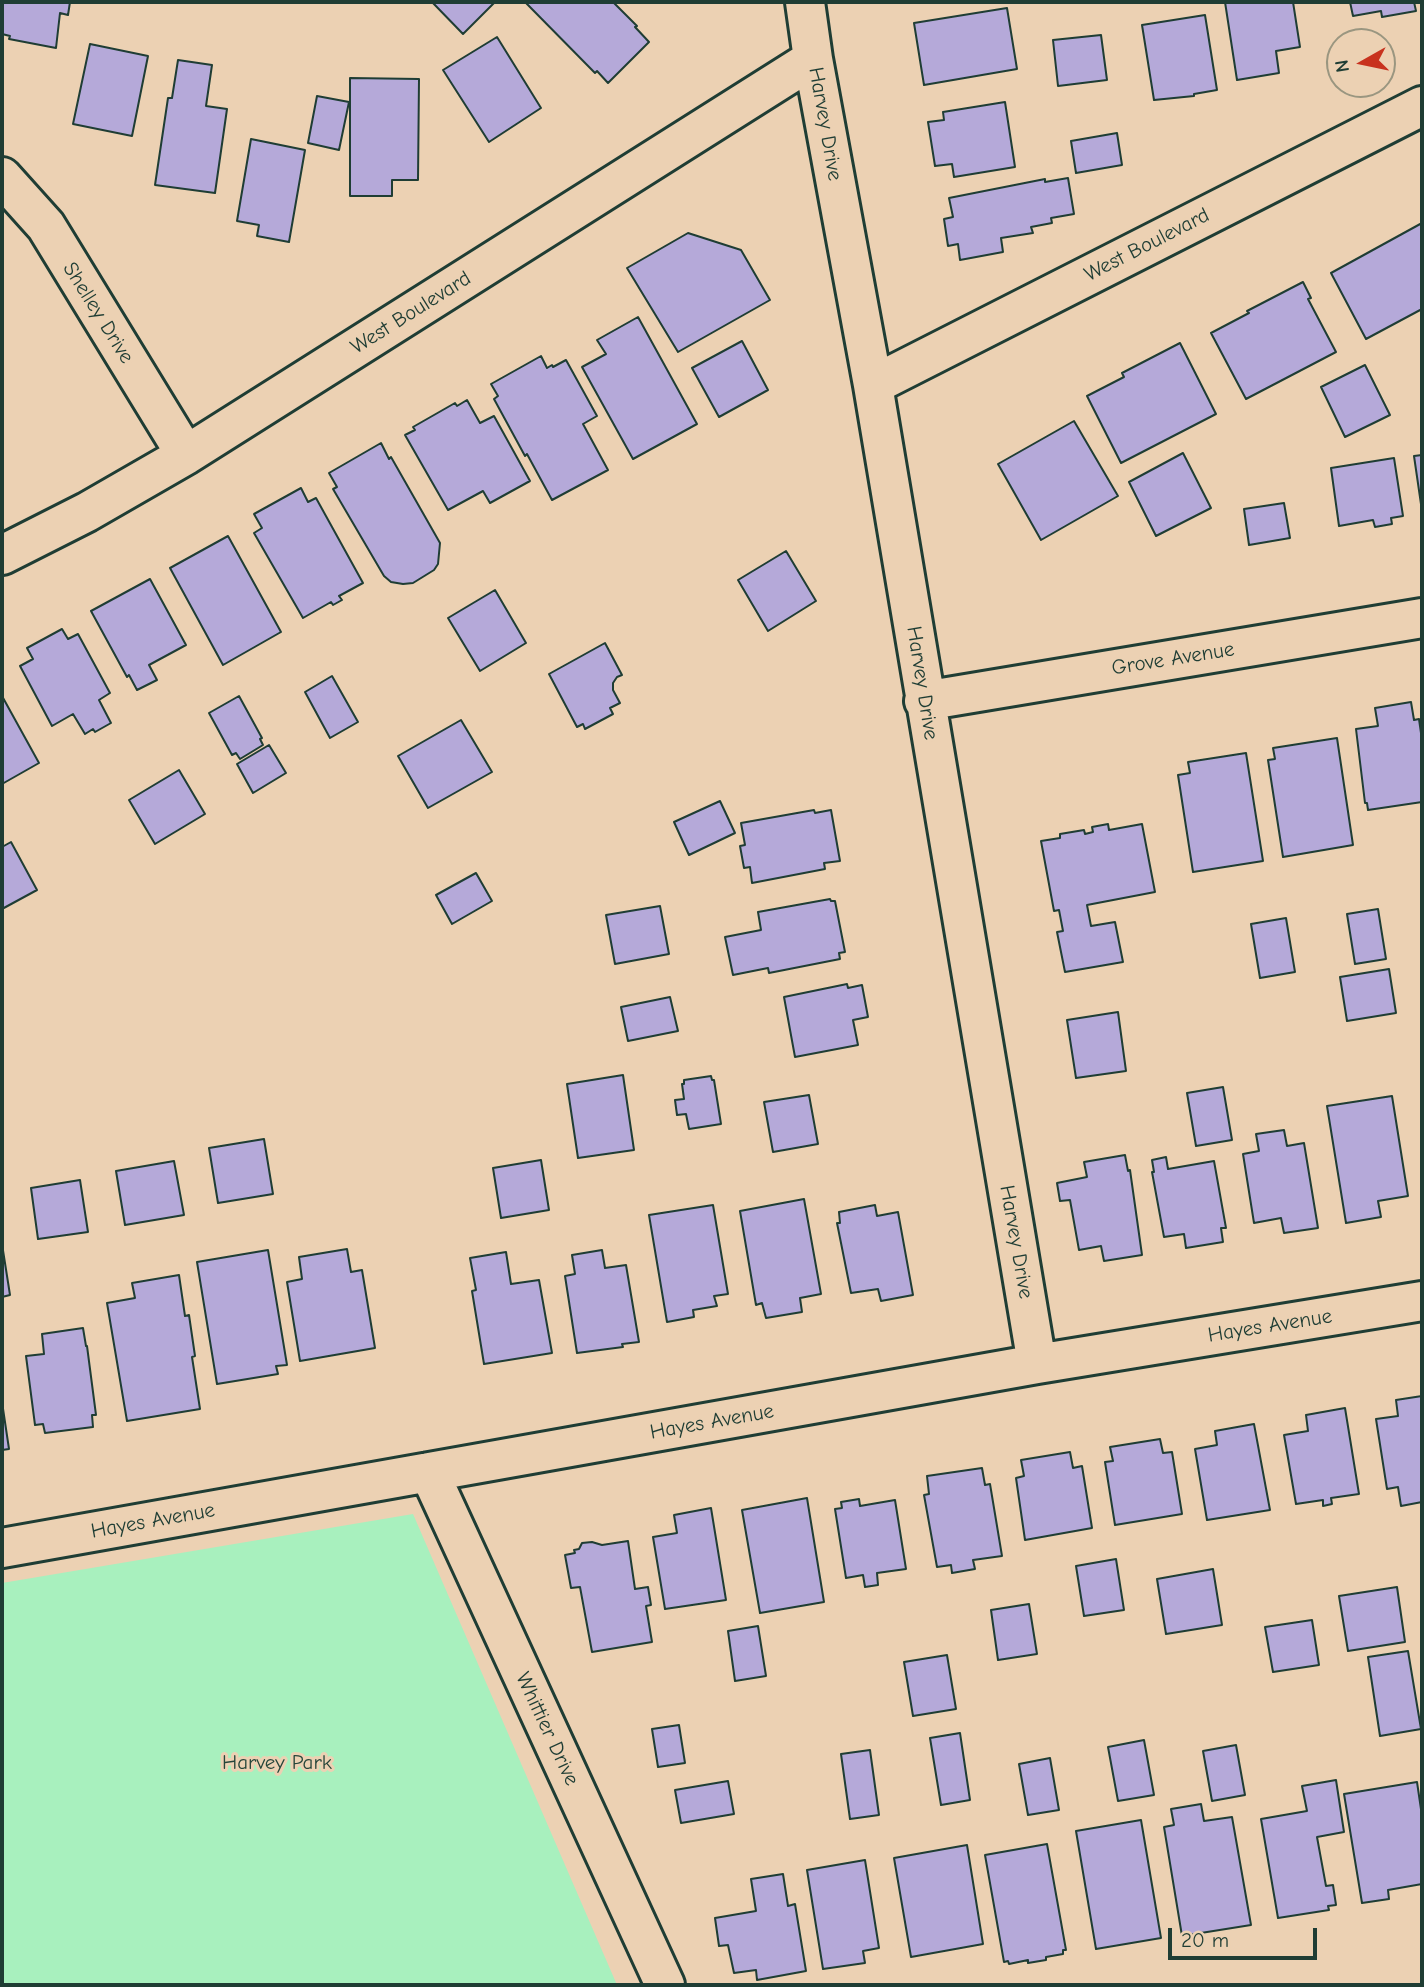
<!DOCTYPE html>
<style>
body{margin:0}
#map{position:relative;width:1424px;height:1987px;overflow:hidden;background:#ecd1b3;font-family:"Comic Neue",sans-serif}
canvas{display:block}
.frame{position:absolute;inset:0;border:4px solid #1f3d34;pointer-events:none}
.north{position:absolute;left:1326px;top:28px;width:70px;height:70px;box-sizing:border-box;background:#ecd1b3;border:2px solid #9a9680;border-radius:50%;rotate:261deg;font-size:19px;font-weight:700;line-height:28px;text-align:center;color:#1f3d34}
.north::after{content:'';display:block;margin:auto;width:24px;height:32px;background:#c8321e;clip-path:polygon(50% 0,100% 100%,50% 72%,0 100%)}
.scale{position:absolute;left:1168px;top:1928px;width:149px;height:32px;box-sizing:border-box;border:4px solid #1f3d34;border-top:0;padding-left:9px;font-size:21px;line-height:24px;white-space:nowrap;color:#1f3d34;-webkit-text-stroke:5px #ecd1b3;paint-order:stroke}
</style>
<div id="map">
<canvas width="1424" height="1987"></canvas>
<div class="frame"></div>
<div class="north">N</div>
<div class="scale">20 m</div>
</div>
<script>
const ctx = document.querySelector('canvas').getContext('2d');
ctx.lineJoin = 'round';
function fill(path, color) { ctx.fillStyle = color; ctx.fill(path, 'evenodd'); }
function strokePath(path, color, width, dash) { ctx.strokeStyle = color; ctx.lineWidth = width; ctx.lineCap = dash ? 'butt' : 'round'; ctx.setLineDash(dash || []); ctx.stroke(path); }
function write(font, color, halo, rows, align = 'center') {
  ctx.font = font + ' "Comic Neue",sans-serif'; ctx.lineWidth = 6; ctx.setLineDash([]); ctx.textBaseline = 'middle'; ctx.strokeStyle = halo; ctx.fillStyle = color; for (const [text, x, y, turn = 0] of rows) {
    ctx.save(); ctx.translate(x, y); ctx.rotate((+turn || 0) * Math.PI / 180); ctx.textAlign = isNaN(turn) ? turn : align; if (halo) ctx.strokeText(text, 0, 0); ctx.fillText(text, 0, 0); ctx.restore();
  }
}
const green = new Path2D(`
 M 413,1514 L 617,1985 L 2,1985 L 2,1583 Z`);
const building = new Path2D(`
 M 2,2 L 70,2 L 68,15 L 60,13 L 56,48 L 9,39 L 10,36 L 2,34 Z
 M 432,2 L 495,2 L 463,34 Z
 M 527,2 L 613,2 L 637,26 L 635,27 L 649,42 L 608,83 L 597,71 L 595,73 L 526,3 Z
 M 1225,2 L 1293,2 L 1300,47 L 1276,51 L 1279,73 L 1237,80 Z
 M 1350,2 L 1414,2 L 1416,11 L 1382,17 L 1381,11 L 1353,16 Z
 M 1007,8 L 1017,69 L 924,85 L 914,23 Z
 M 1205,15 L 1217,90 L 1194,94 L 1194,96 L 1154,100 L 1142,25 Z
 M 1101,35 L 1107,80 L 1058,86 L 1053,40 Z
 M 497,37 L 541,108 L 489,142 L 443,70 Z
 M 90,44 L 148,56 L 132,136 L 73,124 Z
 M 178,60 L 212,65 L 206,106 L 227,109 L 215,193 L 155,185 L 168,98 L 172,98 Z
 M 350,78 L 419,79 L 418,180 L 392,180 L 392,196 L 350,196 Z
 M 317,96 L 349,102 L 339,150 L 308,143 Z
 M 1005,102 L 1015,167 L 954,177 L 952,164 L 935,166 L 928,122 L 944,120 L 943,112 Z
 M 1117,133 L 1122,165 L 1076,173 L 1071,141 Z
 M 251,139 L 305,150 L 289,242 L 257,236 L 259,225 L 237,221 Z
 M 1068,178 L 1074,214 L 1051,218 L 1052,223 L 1031,227 L 1033,233 L 1001,238 L 1003,252 L 960,260 L 958,244 L 948,246 L 944,219 L 953,217 L 949,198 L 1045,179 L 1045,182 Z
 M 1422,223 L 1422,309 L 1366,339 L 1331,273 Z
 M 688,233 L 741,250 L 770,300 L 678,352 L 627,268 Z
 M 1303,282 L 1311,298 L 1308,299 L 1336,352 L 1246,399 L 1211,333 L 1249,313 L 1247,311 Z
 M 638,317 L 697,424 L 633,459 L 582,367 L 606,354 L 597,340 Z
 M 742,341 L 768,390 L 719,417 L 692,368 Z
 M 1180,343 L 1216,414 L 1121,463 L 1087,396 L 1124,377 L 1122,373 Z
 M 541,356 L 547,368 L 552,365 L 553,367 L 566,360 L 597,416 L 583,424 L 608,470 L 552,500 L 527,454 L 525,456 L 494,399 L 498,396 L 491,384 Z
 M 1365,365 L 1390,415 L 1345,437 L 1321,387 Z
 M 467,400 L 480,423 L 494,416 L 530,481 L 490,503 L 483,491 L 448,510 L 405,435 L 415,430 L 413,427 L 455,403 L 457,406 Z
 M 1074,421 L 1118,496 L 1041,540 L 998,464 Z
 M 381,443 L 389,459 L 391,457 L 440,543 L 438,564 L 434,570 L 413,583 L 403,584 L 391,582 L 384,576 L 333,489 L 337,487 L 329,473 Z
 M 1183,453 L 1211,508 L 1156,536 L 1129,482 Z
 M 1422,455 L 1422,511 L 1414,456 Z
 M 1394,458 L 1403,516 L 1391,518 L 1392,524 L 1375,527 L 1373,520 L 1339,526 L 1331,468 Z
 M 301,488 L 308,502 L 316,498 L 363,583 L 339,596 L 342,600 L 333,605 L 331,602 L 303,618 L 254,533 L 262,528 L 254,514 Z
 M 1284,503 L 1290,538 L 1249,545 L 1244,509 Z
 M 228,536 L 281,632 L 223,665 L 170,568 Z
 M 786,551 L 816,601 L 768,631 L 738,580 Z
 M 150,579 L 186,645 L 149,665 L 157,680 L 137,690 L 129,675 L 127,677 L 91,611 Z
 M 495,590 L 526,643 L 480,671 L 448,618 Z
 M 62,629 L 68,639 L 78,634 L 110,693 L 99,700 L 111,723 L 95,732 L 93,729 L 85,734 L 73,714 L 52,726 L 20,666 L 33,659 L 27,648 Z
 M 605,643 L 622,675 L 617,677 L 613,683 L 613,690 L 620,703 L 610,708 L 613,714 L 585,729 L 583,724 L 577,727 L 549,674 Z
 M 332,676 L 358,722 L 330,738 L 305,692 Z
 M 2,696 L 39,763 L 2,784 Z
 M 239,696 L 262,738 L 260,739 L 263,745 L 240,759 L 236,753 L 232,755 L 209,713 Z
 M 1411,702 L 1414,720 L 1419,719 L 1422,740 L 1422,802 L 1368,810 L 1367,803 L 1365,803 L 1356,729 L 1378,726 L 1375,708 Z
 M 461,720 L 492,772 L 428,808 L 398,756 Z
 M 1337,738 L 1353,845 L 1283,857 L 1268,760 L 1275,759 L 1273,748 Z
 M 269,745 L 286,773 L 253,793 L 237,764 Z
 M 1246,753 L 1263,861 L 1193,872 L 1178,775 L 1190,773 L 1188,762 Z
 M 179,770 L 205,814 L 155,844 L 129,800 Z
 M 720,801 L 735,833 L 689,855 L 674,822 Z
 M 814,810 L 815,813 L 831,810 L 840,861 L 824,863 L 825,869 L 752,883 L 750,867 L 744,868 L 740,846 L 745,845 L 741,823 Z
 M 1108,824 L 1109,830 L 1142,824 L 1155,892 L 1087,905 L 1091,926 L 1115,922 L 1123,962 L 1065,972 L 1057,932 L 1063,931 L 1059,910 L 1054,911 L 1041,841 L 1060,838 L 1060,834 L 1084,830 L 1085,834 L 1093,832 L 1092,827 Z
 M 11,842 L 37,890 L 2,909 L 2,847 Z
 M 476,873 L 492,901 L 452,924 L 436,895 Z
 M 830,899 L 831,901 L 835,901 L 845,952 L 839,953 L 840,959 L 769,973 L 768,968 L 733,975 L 725,937 L 761,930 L 758,912 Z
 M 660,906 L 669,954 L 615,964 L 606,915 Z
 M 1378,909 L 1386,959 L 1355,964 L 1347,914 Z
 M 1286,918 L 1295,972 L 1260,978 L 1251,924 Z
 M 1389,969 L 1396,1013 L 1347,1021 L 1340,977 Z
 M 847,984 L 848,988 L 862,985 L 868,1017 L 853,1020 L 858,1045 L 795,1057 L 784,997 Z
 M 670,997 L 678,1031 L 628,1041 L 621,1007 Z
 M 1118,1012 L 1126,1071 L 1076,1078 L 1067,1020 Z
 M 623,1075 L 634,1150 L 578,1158 L 567,1084 Z
 M 711,1076 L 712,1080 L 714,1080 L 721,1124 L 689,1129 L 686,1114 L 677,1115 L 675,1100 L 684,1099 L 682,1084 L 684,1084 L 684,1080 Z
 M 1223,1087 L 1232,1140 L 1196,1146 L 1187,1093 Z
 M 809,1095 L 818,1144 L 773,1152 L 764,1102 Z
 M 1392,1096 L 1408,1196 L 1378,1201 L 1381,1217 L 1346,1223 L 1327,1106 Z
 M 1284,1130 L 1287,1146 L 1304,1143 L 1318,1228 L 1284,1233 L 1281,1218 L 1254,1223 L 1243,1154 L 1259,1151 L 1256,1134 Z
 M 264,1139 L 273,1194 L 218,1203 L 209,1148 Z
 M 1125,1155 L 1128,1171 L 1130,1170 L 1142,1255 L 1104,1261 L 1101,1246 L 1079,1250 L 1070,1200 L 1060,1201 L 1057,1183 L 1087,1177 L 1084,1162 Z
 M 1166,1157 L 1168,1169 L 1214,1161 L 1226,1228 L 1221,1228 L 1223,1242 L 1186,1248 L 1184,1234 L 1164,1237 L 1152,1172 L 1154,1172 L 1152,1160 Z
 M 541,1160 L 549,1210 L 501,1218 L 493,1168 Z
 M 174,1161 L 184,1215 L 125,1225 L 116,1171 Z
 M 80,1180 L 88,1232 L 38,1239 L 31,1188 Z
 M 804,1199 L 821,1294 L 800,1298 L 802,1312 L 766,1318 L 762,1303 L 756,1305 L 740,1211 Z
 M 713,1205 L 728,1294 L 714,1296 L 717,1306 L 693,1310 L 694,1317 L 667,1322 L 649,1215 Z
 M 875,1205 L 877,1216 L 898,1212 L 913,1295 L 881,1301 L 878,1289 L 851,1293 L 837,1223 L 840,1223 L 839,1212 Z
 M 2,1244 L 10,1295 L 2,1297 Z
 M 347,1249 L 351,1272 L 362,1270 L 375,1348 L 300,1361 L 287,1282 L 302,1279 L 299,1257 Z
 M 268,1250 L 287,1365 L 276,1366 L 278,1374 L 217,1384 L 197,1262 Z
 M 602,1250 L 605,1268 L 626,1265 L 639,1342 L 622,1344 L 623,1347 L 577,1353 L 565,1276 L 575,1274 L 572,1255 Z
 M 506,1252 L 511,1284 L 539,1280 L 552,1353 L 484,1364 L 472,1291 L 476,1290 L 470,1258 Z
 M 179,1275 L 185,1316 L 189,1315 L 195,1356 L 192,1357 L 200,1409 L 127,1421 L 107,1303 L 135,1298 L 132,1283 Z
 M 83,1328 L 86,1346 L 87,1346 L 96,1415 L 92,1415 L 93,1427 L 45,1433 L 43,1424 L 35,1425 L 26,1356 L 44,1354 L 42,1334 Z
 M 1422,1396 L 1422,1502 L 1401,1506 L 1398,1487 L 1387,1489 L 1376,1419 L 1398,1416 L 1396,1400 Z
 M 2,1402 L 9,1449 L 2,1450 Z
 M 1345,1408 L 1359,1494 L 1331,1498 L 1332,1504 L 1323,1506 L 1323,1500 L 1296,1504 L 1284,1435 L 1308,1431 L 1306,1415 Z
 M 1254,1424 L 1270,1510 L 1207,1520 L 1195,1449 L 1217,1445 L 1215,1431 Z
 M 1160,1439 L 1163,1453 L 1172,1452 L 1182,1514 L 1115,1525 L 1105,1462 L 1113,1461 L 1110,1447 Z
 M 1070,1452 L 1073,1468 L 1082,1466 L 1092,1528 L 1025,1540 L 1016,1478 L 1024,1476 L 1021,1460 Z
 M 982,1468 L 985,1485 L 990,1484 L 1002,1556 L 973,1560 L 975,1569 L 952,1573 L 951,1565 L 937,1567 L 924,1495 L 929,1494 L 927,1476 Z
 M 807,1498 L 824,1602 L 760,1613 L 742,1510 Z
 M 859,1499 L 860,1506 L 895,1500 L 906,1569 L 877,1573 L 878,1585 L 865,1587 L 863,1575 L 846,1578 L 835,1509 L 842,1508 L 841,1502 Z
 M 711,1508 L 726,1600 L 665,1609 L 653,1537 L 677,1533 L 674,1515 Z
 M 628,1541 L 635,1589 L 648,1587 L 651,1605 L 646,1606 L 652,1642 L 592,1652 L 580,1587 L 571,1588 L 565,1555 L 575,1553 L 574,1550 L 579,1549 L 582,1543 L 592,1542 L 602,1545 Z
 M 1116,1559 L 1124,1610 L 1084,1616 L 1076,1566 Z
 M 1213,1569 L 1222,1625 L 1166,1634 L 1157,1579 Z
 M 1397,1587 L 1405,1642 L 1348,1651 L 1339,1596 Z
 M 1029,1604 L 1037,1654 L 998,1660 L 991,1610 Z
 M 1312,1620 L 1319,1665 L 1273,1672 L 1265,1627 Z
 M 758,1626 L 766,1676 L 735,1681 L 728,1631 Z
 M 1408,1651 L 1421,1729 L 1380,1736 L 1368,1657 Z
 M 947,1655 L 956,1709 L 913,1716 L 904,1662 Z
 M 679,1725 L 685,1763 L 658,1767 L 652,1729 Z
 M 960,1733 L 970,1800 L 941,1805 L 930,1738 Z
 M 1144,1740 L 1154,1795 L 1118,1801 L 1108,1747 Z
 M 1236,1745 L 1245,1795 L 1212,1801 L 1203,1751 Z
 M 870,1750 L 879,1815 L 850,1819 L 841,1754 Z
 M 1050,1758 L 1059,1810 L 1028,1815 L 1019,1764 Z
 M 1336,1780 L 1344,1832 L 1317,1837 L 1326,1886 L 1333,1885 L 1336,1905 L 1328,1906 L 1329,1910 L 1278,1918 L 1261,1819 L 1307,1811 L 1302,1786 Z
 M 728,1781 L 734,1814 L 681,1823 L 675,1790 Z
 M 1417,1782 L 1422,1816 L 1422,1884 L 1388,1890 L 1389,1899 L 1362,1903 L 1344,1794 Z
 M 1201,1804 L 1204,1821 L 1232,1817 L 1251,1925 L 1182,1936 L 1164,1827 L 1174,1825 L 1171,1809 Z
 M 1141,1820 L 1161,1938 L 1096,1949 L 1076,1831 Z
 M 1047,1844 L 1066,1950 L 1063,1950 L 1063,1954 L 1046,1957 L 1046,1960 L 1028,1963 L 1028,1960 L 1009,1964 L 1008,1961 L 1004,1962 L 985,1855 Z
 M 967,1845 L 983,1944 L 911,1957 L 894,1858 Z
 M 865,1860 L 879,1948 L 863,1951 L 865,1963 L 823,1969 L 807,1870 Z
 M 783,1874 L 788,1906 L 795,1904 L 806,1971 L 757,1980 L 756,1970 L 734,1973 L 728,1945 L 719,1946 L 715,1918 L 756,1911 L 751,1879 Z`);
const minor = new Path2D(`
 M 805,2 L 813,59 L 873,385 L 1037,1364
 M 2,177 L 46,226 L 186,455
 M 873,385 L 1422,106
 M 2,555 L 87,512 L 186,455 L 813,59
 M 924,701 L 1422,618
 M 429,1472 L 665,1985
 M 2,1548 L 1037,1364 L 1422,1301`);
const streetNames = [
 ["Harvey Drive",825,124,80],
 ["West Boulevard",1147,245,-27],
 ["Shelley Drive",98,313,58],
 ["West Boulevard",411,313,-32],
 ["Grove Avenue",1173,659,-9],
 ["Harvey Drive",922,683,81],
 ["Harvey Drive",1016,1242,80],
 ["Hayes Avenue",1270,1326,-9],
 ["Hayes Avenue",712,1422,-10],
 ["Hayes Avenue",153,1521,-10],
 ["Whittier Drive",547,1729,65]
];
const parkNames = [
 ["Harvey Park",277,1763]
];
fill(green, '#a8f0be');
fill(building, '#b5a9d9');
strokePath(building, '#1f3d34', 2);
strokePath(minor, '#1f3d34', 44);
strokePath(minor, '#ecd1b3', 38);
write('21px', '#1f3d34', '#ecd1b3', streetNames);
write('21px', '#26463b', '#ecd1b3', parkNames);
</script>
